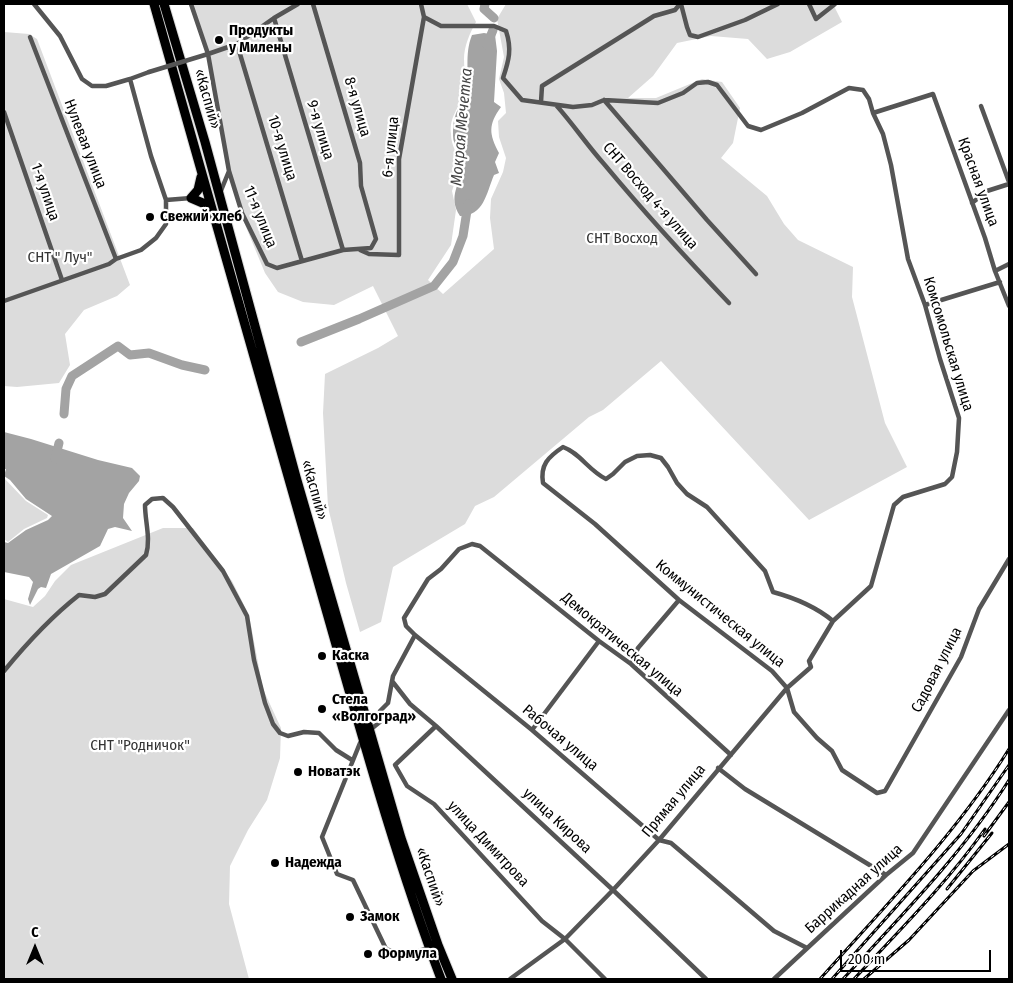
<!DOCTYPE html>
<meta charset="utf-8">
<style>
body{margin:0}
#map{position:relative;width:1013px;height:983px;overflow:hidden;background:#fff;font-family:"Fira Sans Condensed",sans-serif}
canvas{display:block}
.frame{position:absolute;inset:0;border:5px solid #000;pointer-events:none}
.north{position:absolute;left:10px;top:923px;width:50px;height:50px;-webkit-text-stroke:4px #fff;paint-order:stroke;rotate:0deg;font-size:14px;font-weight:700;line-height:20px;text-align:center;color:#000}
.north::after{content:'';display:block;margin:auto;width:18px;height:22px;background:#000;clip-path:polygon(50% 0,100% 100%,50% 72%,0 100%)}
.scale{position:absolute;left:840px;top:950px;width:151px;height:22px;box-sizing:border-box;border:2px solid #000;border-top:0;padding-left:6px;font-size:15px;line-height:18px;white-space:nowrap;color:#000;-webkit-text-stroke:4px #fff;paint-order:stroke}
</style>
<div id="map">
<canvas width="1013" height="983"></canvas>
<div class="frame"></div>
<div class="north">С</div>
<div class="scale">200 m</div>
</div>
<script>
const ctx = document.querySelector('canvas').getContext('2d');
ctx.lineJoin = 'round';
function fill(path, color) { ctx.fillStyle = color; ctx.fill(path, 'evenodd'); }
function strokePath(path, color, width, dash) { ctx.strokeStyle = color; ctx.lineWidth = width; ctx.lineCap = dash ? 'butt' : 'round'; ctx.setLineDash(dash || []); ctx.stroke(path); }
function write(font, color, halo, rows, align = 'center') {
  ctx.font = font + ' "Fira Sans Condensed",sans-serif'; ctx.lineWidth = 4.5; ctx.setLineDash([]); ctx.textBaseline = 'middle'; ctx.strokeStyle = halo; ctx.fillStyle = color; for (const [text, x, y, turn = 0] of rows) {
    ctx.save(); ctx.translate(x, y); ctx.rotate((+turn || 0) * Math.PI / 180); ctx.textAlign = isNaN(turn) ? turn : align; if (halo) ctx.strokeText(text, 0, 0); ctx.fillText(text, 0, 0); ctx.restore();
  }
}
const green = new Path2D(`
 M 189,4 L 467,4 L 476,22 C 470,33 464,46 464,59 C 464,71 467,82 464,94 C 459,108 449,117 451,134 C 451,145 457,154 461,163 L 452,191 L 456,210 L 451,245 L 428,280 L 443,294 L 494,249 L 490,218 L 491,199 L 503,172 L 506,158 L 499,137 L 498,121 L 506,113 L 504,93 L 499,79 L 504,57 L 497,19 L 506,4 L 833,4 L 842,22 L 790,52 L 767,59 L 748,39 L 711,36 L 677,43 L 653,76 L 628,98 L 656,98 L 702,79 L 722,82 L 740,108 L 733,143 L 721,158 L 767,196 L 784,224 L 798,240 L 853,267 L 852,297 L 885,423 L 907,467 L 809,520 L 661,361 L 603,410 L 589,417 L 494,497 L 475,506 L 465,524 L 393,567 L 381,622 L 360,632 L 346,583 L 328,507 L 323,413 L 325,374 L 378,348 L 398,336 L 373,286 L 334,305 L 303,302 L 278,292 L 265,273 L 241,215 L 227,171 L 209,61 Z
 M 4,32 L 29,34 L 37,39 L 130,285 L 117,296 L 84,310 L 65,334 L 70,365 L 59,383 L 17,387 L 4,386 Z
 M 4,478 L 26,501 L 48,515 L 47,518 L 24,529 L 8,542 L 4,539 Z
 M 163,528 L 193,528 L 232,581 L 249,615 L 263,689 L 281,728 L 280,758 L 267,800 L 248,830 L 230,866 L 229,904 L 249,979 L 4,979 L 4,599 L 33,607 L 45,596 L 55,581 L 71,565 Z`);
const water = new Path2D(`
 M 484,33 L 495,35 L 497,51 L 494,102 L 501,107 C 488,125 489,134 499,153 L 495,162 L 499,173 L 494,175 C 486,194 484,216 460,216 C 447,196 461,184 462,165 C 463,155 453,146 453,136 C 453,130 453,122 455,117 C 457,108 464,101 466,92 C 470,72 464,55 472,35 Z
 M 4,432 L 31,439 L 98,460 L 132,468 L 140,476 L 139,481 L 129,493 L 124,504 L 123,518 L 132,531 L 115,527 L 108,529 L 100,546 L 51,574 L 46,588 L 41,587 L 38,589 L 30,605 L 28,599 L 33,582 L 29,577 L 4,572 L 4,542 L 8,543 L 26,530 L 48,520 L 52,516 L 26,499 L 10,480 L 4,476 L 6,469 L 4,469 Z`);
const river = new Path2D(`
 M 485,4 L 484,9 L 494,18
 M 487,45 L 493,30
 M 301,342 L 359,319 L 434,286 L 453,262 L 463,236 L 468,204
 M 64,414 L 66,389 L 72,376 L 118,346 L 130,355 L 149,353 L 182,365 L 205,370
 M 55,459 L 59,443`);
const street = new Path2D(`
 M 34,4 L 60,36 L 82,79 L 92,86 L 106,86 L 130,79
 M 191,4 L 208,54 L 229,171 L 242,213 L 267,264 L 277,268 L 343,250 L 371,248 L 376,239 L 361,186 L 360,163 L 313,4
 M 681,4 L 687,27 L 690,35 L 698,37 L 745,20 L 778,4
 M 809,4 L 816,19 L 835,4
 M 424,17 L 441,26 L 494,26 L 506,31 C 512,49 509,60 503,78 L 522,100 L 573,107 L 592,105 L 604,100 L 658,103 L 683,93 L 697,83 L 708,82 L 717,85 L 748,126 L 761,130 L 802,113 L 849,88 L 863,90 L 869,99 L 873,113 L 883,134 L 891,165 L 908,259 L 925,305 L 940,359 L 959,418 L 957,452 L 952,477 L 945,484 L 903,497 L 894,505 L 871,586 L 833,621 L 809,661 L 811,667 L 787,688 L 659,840 L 613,890 L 565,939 L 510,979
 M 274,18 L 343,250
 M 30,37 L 116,259
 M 237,44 L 302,261
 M 208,54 L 237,44 L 274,18 L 298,4
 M 149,72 L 130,79 L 151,156 L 166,200
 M 604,100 L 707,220 L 756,274
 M 541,102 L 542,86 L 654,16 L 675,10 L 680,4
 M 556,105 C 573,124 587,145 604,164 C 644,212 686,258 729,303
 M 981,106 L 1009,182
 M 4,112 L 62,280
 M 873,113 L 933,94 L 985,238 L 995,271 L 1009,306
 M 220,193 L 229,171
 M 972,203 L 987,191 L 1009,184
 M 360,250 L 369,254 L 399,255 L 399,159 L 424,17 L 421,4
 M 995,271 L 1009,264
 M 4,301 L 109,264 L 116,259 L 141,250 L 156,238 L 166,224 L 166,200 L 191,198
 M 925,305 L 1000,282
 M 833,621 C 815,606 795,598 773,592 L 765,571 L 707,507 L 687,494 L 677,483 L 668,467 L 661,458 L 650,455 L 637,456 L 625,462 L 613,474 L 606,479 C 589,471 580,453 563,447 C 548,457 540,465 543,483 L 595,524 L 679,600 L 772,671 L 787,688 L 794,712 L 817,738 L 832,751 L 842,770 L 877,793 L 885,791 L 961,657 L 979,609 L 1009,559
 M 631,664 L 638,648 L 679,600
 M 4,671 C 27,643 51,617 79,595 L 95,597 L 105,594 L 146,555 C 151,539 145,521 145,505 L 152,499 L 163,498 L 173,507 L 223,571 L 247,616 L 254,660 L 265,703 L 273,724 L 280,733 L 288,736 L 304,732 L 319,733 L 336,750 L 352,760
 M 392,681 L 410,704 L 436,726 L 613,890 L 706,979
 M 436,726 L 395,765 L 407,786 L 434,804 L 542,921 L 565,939 L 605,979
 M 370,730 L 381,721 L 380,711 L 388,703 L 393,676 L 415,635
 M 532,730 L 599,641
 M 364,743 L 360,743 L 322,837 L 337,874 L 353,880 L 386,949 C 402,955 413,953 429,948
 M 731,755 L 631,664 L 599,641 L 480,546 L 472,544 L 459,549 L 441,569 L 428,579 L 404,618 L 406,626 L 415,635 L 532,730 L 659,840 L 671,843 L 774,931 L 807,948
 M 718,768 L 745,789 L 886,875
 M 774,979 L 886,875 L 913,853 L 1009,710`);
const highway = new Path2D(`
 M 154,4 C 212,207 268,410 327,613 C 362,736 396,860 441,979
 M 164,4 L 205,142 L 296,477 L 401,838 L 438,945 L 452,979
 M 201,177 L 198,190 L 191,198 L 205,204 L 211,211`);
const rail = new Path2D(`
 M 984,836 L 1009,802
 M 947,889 L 992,833
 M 820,979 C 886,905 956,834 1009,749
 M 832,979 L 961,834 L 1009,765
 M 843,979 C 901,916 963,853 1009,780
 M 854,979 C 899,931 947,883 985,829
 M 864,979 L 909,940 L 973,871 L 1009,844`);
const streetBridge = new Path2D(`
 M 149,72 L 208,54`);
const markers = [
 [219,40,5,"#000"],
 [150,217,5,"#000"],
 [322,656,5,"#000"],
 [322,709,5,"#000"],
 [298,772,5,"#000"],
 [275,863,5,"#000"],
 [350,917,5,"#000"],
 [368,954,5,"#000"]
];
const poiNames = [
 ["Продукты",229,31],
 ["у Милены",229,48],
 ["Свежий хлеб",160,217],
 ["Каска",332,656],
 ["Стела",332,700],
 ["«Волгоград»",332,717],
 ["Новатэк",308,772],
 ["Надежда",285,863],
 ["Замок",360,917],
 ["Формула",378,954]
];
const streetNames = [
 ["«Каспий»",207,99,74],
 ["8-я улица",357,107,74],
 ["9-я улица",320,130,73],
 ["Нулевая улица",85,144,69],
 ["6-я улица",391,147,-84],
 ["10-я улица",282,148,73],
 ["Красная улица",978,182,70],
 ["1-я улица",45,192,71],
 ["СНТ Восход 4-я улица",650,196,49],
 ["11-я улица",260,217,68],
 ["Комсомольская улица",948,344,73],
 ["«Каспий»",314,490,74],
 ["Коммунистическая улица",720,614,39],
 ["Демократическая улица",622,645,40],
 ["Садовая улица",937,670,-63],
 ["Рабочая улица",560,738,40],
 ["Прямая улица",674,801,-50],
 ["улица Кирова",557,821,43],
 ["улица Димитрова",488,844,47],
 ["«Каспий»",430,877,71],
 ["Баррикадная улица",854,889,-42]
];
const parkNames = [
 ["СНТ Восход",622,239],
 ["СНТ \" Луч\"",60,258],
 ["СНТ \"Родничок\"",140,746]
];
const waterNames = [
 ["Мокрая Мечетка",462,127,-85]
];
fill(green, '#dcdcdc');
fill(water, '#a3a3a3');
strokePath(river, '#a3a3a3', 9);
strokePath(highway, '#dbdbdb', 11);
strokePath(street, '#555', 4.5);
strokePath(highway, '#000', 9);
strokePath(rail, '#000', 3);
strokePath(rail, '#fff', 1, [4]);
strokePath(streetBridge, '#555', 4.5);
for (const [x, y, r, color] of markers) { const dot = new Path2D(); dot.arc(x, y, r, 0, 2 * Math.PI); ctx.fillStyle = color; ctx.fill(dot); strokePath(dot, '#fff', 2); }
write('bold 15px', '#000', '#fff', poiNames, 'left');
write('15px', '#000', '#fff', streetNames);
write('15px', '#333', '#fff', parkNames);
write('italic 16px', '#444', '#fff', waterNames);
</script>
